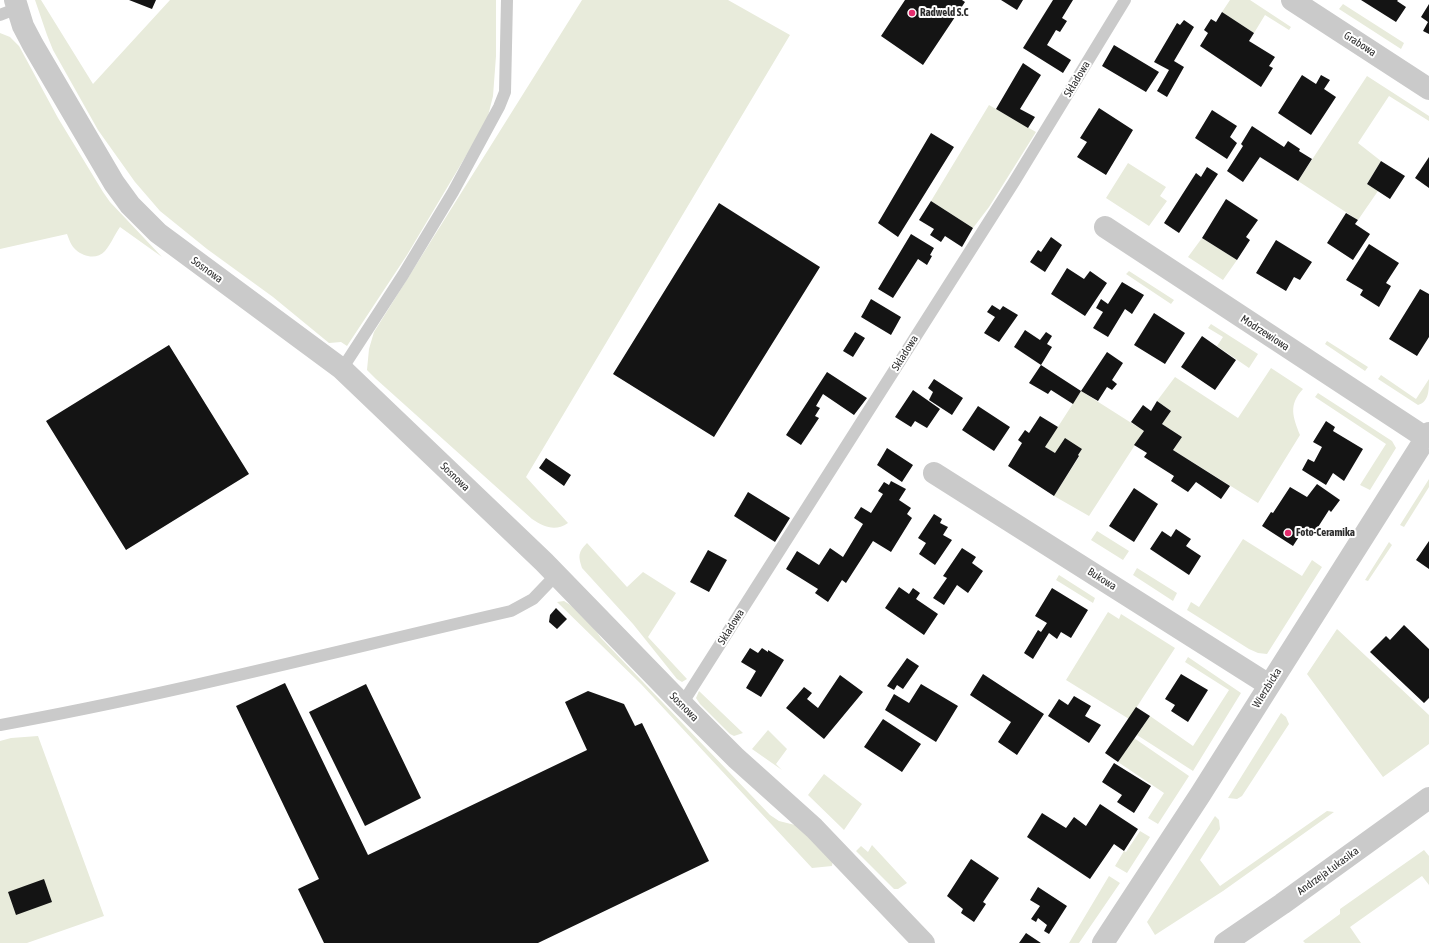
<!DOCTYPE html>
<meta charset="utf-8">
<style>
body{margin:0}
canvas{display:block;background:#fff}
</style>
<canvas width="1429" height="943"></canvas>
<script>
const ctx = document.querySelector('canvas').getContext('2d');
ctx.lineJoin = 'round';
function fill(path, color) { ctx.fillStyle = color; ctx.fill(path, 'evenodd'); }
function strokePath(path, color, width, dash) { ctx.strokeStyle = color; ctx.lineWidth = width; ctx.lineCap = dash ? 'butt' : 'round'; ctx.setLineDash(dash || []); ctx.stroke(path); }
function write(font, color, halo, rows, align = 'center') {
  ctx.font = font + ' "Asap Condensed",sans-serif'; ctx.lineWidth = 4; ctx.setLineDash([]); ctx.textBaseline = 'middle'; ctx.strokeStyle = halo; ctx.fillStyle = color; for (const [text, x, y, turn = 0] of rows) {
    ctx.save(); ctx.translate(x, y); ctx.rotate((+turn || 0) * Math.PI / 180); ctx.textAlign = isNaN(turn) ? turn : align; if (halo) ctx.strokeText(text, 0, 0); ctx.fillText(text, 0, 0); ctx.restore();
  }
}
const green = new Path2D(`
 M 35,0 L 41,0 L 93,84 L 170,0 L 496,0 L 496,56 L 493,96 L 488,116 L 473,144 L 407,255 L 347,346 L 341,342 L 329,343 L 273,297 L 207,249 L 160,211 L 135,182 L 98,130 L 53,50 L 47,35 Z
 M 582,0 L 728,0 L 790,35 L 526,477 L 568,523 C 555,532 544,527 532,519 L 376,379 L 367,370 L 369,349 L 374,332 Z
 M 1230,0 L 1250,0 L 1291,27 L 1289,30 L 1265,15 L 1254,33 L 1222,12 Z
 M 1343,4 L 1404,43 L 1401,49 L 1339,9 Z
 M 0,33 L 10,37 L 19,46 L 58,118 L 103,192 L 110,202 L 162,257 L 120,227 C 115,234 111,244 105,251 C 97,260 84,257 76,250 C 71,246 69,239 67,234 L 0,249 Z
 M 1367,76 L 1429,116 L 1429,121 L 1389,96 L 1358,143 L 1381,161 L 1367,184 L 1378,191 L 1358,220 L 1298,181 Z
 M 989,105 L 1036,132 L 989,207 L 973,228 L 931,201 Z
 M 1128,163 L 1166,187 L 1160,196 L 1167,201 L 1149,226 L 1106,198 Z
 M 1202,238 L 1237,260 L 1223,280 L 1188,257 Z
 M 1129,271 L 1174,300 L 1171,304 L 1126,274 Z
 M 1211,324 L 1258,354 L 1249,368 L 1217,346 L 1223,337 L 1208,328 Z
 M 1327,341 L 1368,367 L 1365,371 L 1325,344 Z
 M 1271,368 L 1303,389 C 1288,405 1293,417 1300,435 L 1258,503 L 1173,450 L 1182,437 L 1162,424 L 1171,411 L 1157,401 L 1175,377 L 1238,418 Z
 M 1381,375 L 1416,399 L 1429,379 C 1429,390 1429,402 1418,405 L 1378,379 Z
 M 1081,391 L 1144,431 L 1089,516 L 1054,496 L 1079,457 L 1078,455 L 1082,449 L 1055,453 L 1045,447 Z
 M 1318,393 L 1392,441 L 1396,448 L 1370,490 L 1360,485 L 1386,444 L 1315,397 Z
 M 1429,479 L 1429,487 L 1404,527 L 1400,525 Z
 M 1097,531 L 1129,551 L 1123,560 L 1091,540 Z
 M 1243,539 L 1302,576 L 1312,560 L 1322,567 L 1267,654 L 1258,653 L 1249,649 L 1187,610 L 1191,602 L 1199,607 Z
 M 1389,542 L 1392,545 L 1368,581 L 1365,580 Z
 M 587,543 L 627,587 L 643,572 L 676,593 L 648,637 L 687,679 L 682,682 L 677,679 L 633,624 L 582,568 C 578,556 578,552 587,543 Z
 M 1137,568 L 1177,593 L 1173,601 L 1133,575 Z
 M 1059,575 L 1095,598 L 1093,603 L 1056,580 Z
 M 564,601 C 579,610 591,623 601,638 L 770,815 L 779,821 L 799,826 L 833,859 L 832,866 L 812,868 L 641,684 L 557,602 Z
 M 1108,612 L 1119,619 L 1121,614 L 1175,648 L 1129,719 L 1066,680 Z
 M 1337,629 L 1429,715 L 1429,744 L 1383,777 L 1307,674 Z
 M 1188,657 L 1241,693 L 1193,771 L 1137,735 L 1150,716 L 1193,746 L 1229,690 L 1185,662 Z
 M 699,691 L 743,733 L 734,736 L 730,734 L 700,704 L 696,698 Z
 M 1281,713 L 1286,717 L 1289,724 L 1242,796 L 1237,799 L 1228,798 Z
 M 768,730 L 787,749 L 776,764 L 782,770 L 752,749 Z
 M 38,736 L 104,916 L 27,943 L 0,943 L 0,741 L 11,738 Z
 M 1134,738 L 1189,776 L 1158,824 L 1148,818 L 1164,793 L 1118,762 Z
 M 824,774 L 862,804 L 844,830 L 808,795 Z
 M 1327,811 L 1334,812 L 1223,891 L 1155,935 L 1147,922 L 1215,816 L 1219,820 L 1220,829 L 1200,860 L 1220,886 Z
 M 1140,831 L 1150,837 L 1127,873 L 1115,866 L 1124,851 L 1126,852 Z
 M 872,845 L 907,883 L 898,889 L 894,889 L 856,851 L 861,846 L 868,852 Z
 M 1424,850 L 1429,856 L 1429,885 L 1422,876 L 1350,927 L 1361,943 L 1305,943 L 1303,941 L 1340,914 L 1340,909 Z
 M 1109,876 L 1120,883 L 1079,943 L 1069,943 Z`);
const building = new Path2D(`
 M 129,0 L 156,0 L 152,9 Z
 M 905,0 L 962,0 L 965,2 L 923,65 L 881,36 Z
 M 1001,0 L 1023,0 L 1017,10 Z
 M 1053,0 L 1073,0 L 1062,18 L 1067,21 L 1060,32 L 1056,30 L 1047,45 L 1071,60 L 1063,73 L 1023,48 Z
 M 1361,0 L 1398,0 L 1397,1 L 1406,7 L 1396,22 Z
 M 1429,4 L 1429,34 L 1423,31 L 1428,22 L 1421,17 Z
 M 1222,12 L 1254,33 L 1249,41 L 1275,57 L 1269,66 L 1273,68 L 1261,87 L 1200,46 L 1208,33 L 1204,30 L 1211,19 L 1216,22 Z
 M 1184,20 L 1194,27 L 1174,61 L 1184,67 L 1167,97 L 1157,91 L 1169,70 L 1154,62 L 1177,23 L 1180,25 Z
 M 1114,45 L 1159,72 L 1146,92 L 1102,66 Z
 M 1023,63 L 1041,75 L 1020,109 L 1035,117 L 1028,128 L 996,109 Z
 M 1302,75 L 1316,84 L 1321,75 L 1330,80 L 1324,89 L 1336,97 L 1311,135 L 1278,113 Z
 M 1099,108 L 1133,130 L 1106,175 L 1077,157 L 1087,142 L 1080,138 Z
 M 1212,110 L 1237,126 L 1230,137 L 1237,143 L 1227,159 L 1195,138 Z
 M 1252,126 L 1284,147 L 1288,141 L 1300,149 L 1299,151 L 1312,159 L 1298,181 L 1260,157 L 1243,182 L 1227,171 L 1243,146 L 1241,144 Z
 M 931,133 L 954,147 L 898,237 L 878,223 Z
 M 1429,157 L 1429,188 L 1415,178 Z
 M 1381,161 L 1405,176 L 1390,199 L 1367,184 Z
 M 1207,167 L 1218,174 L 1179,233 L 1164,223 L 1196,173 L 1201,177 Z
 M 1226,199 L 1258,220 L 1246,237 L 1250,240 L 1237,260 L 1202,238 Z
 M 931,201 L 973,228 L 962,247 L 945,236 L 941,242 L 930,235 L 934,229 L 919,220 Z
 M 719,203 L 820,267 L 714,437 L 613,374 Z
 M 1346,213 L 1358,220 L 1355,224 L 1370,234 L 1353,260 L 1327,243 Z
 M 911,234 L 934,248 L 930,255 L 932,256 L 927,265 L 918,259 L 893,298 L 878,289 Z
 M 1051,237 L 1062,245 L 1045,272 L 1030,262 L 1038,250 L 1041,252 Z
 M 1276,240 L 1312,262 L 1300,280 L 1294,277 L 1286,291 L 1256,273 Z
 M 1369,244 L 1399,263 L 1386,283 L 1391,286 L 1379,307 L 1360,295 L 1363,290 L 1346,280 Z
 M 1067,268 L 1084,279 L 1090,271 L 1107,283 L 1085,316 L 1051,294 Z
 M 1122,282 L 1144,295 L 1132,314 L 1125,309 L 1108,337 L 1093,328 L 1103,312 L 1096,308 L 1101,299 L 1108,304 Z
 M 1420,289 L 1429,294 L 1429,337 L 1417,356 L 1389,339 Z
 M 871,299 L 901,317 L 891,335 L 861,317 Z
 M 992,305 L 1000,310 L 1003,306 L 1018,315 L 999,342 L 984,333 L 995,317 L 987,312 Z
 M 1154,313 L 1185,333 L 1165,364 L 1134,345 Z
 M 1025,330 L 1040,340 L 1046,332 L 1052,336 L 1047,344 L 1052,347 L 1041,365 L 1014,347 Z
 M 855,332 L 865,338 L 853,357 L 843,351 Z
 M 1202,336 L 1236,360 L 1215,390 L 1181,367 Z
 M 169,345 L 249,474 L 126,550 L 46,421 Z
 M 1107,352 L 1123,363 L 1112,380 L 1117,384 L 1112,390 L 1107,387 L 1098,401 L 1081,391 L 1073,404 L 1051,390 L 1048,394 L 1029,383 L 1041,365 L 1081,391 Z
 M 827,372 L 867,398 L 854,415 L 823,394 L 816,406 L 820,408 L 815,416 L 819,418 L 801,445 L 786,435 Z
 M 934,379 L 963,398 L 952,415 L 929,400 L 933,392 L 928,388 Z
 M 913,390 L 940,409 L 927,428 L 915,421 L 911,427 L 895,417 Z
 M 1157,401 L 1171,411 L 1162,424 L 1182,437 L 1173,450 L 1230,486 L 1221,499 L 1196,482 L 1188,492 L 1171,481 L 1174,476 L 1144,457 L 1147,453 L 1134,445 L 1144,431 L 1131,422 L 1143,405 L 1151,411 Z
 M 978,406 L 1010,427 L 994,451 L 962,430 Z
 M 1040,416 L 1058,427 L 1045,447 L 1055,453 L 1065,438 L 1082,449 L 1078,455 L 1079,456 L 1054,496 L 1008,466 L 1022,443 L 1018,440 L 1025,430 L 1029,433 Z
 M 1326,421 L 1335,427 L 1333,431 L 1363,449 L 1344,481 L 1333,473 L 1326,485 L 1302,470 L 1308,459 L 1314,462 L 1322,447 L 1313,442 Z
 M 887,448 L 913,465 L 902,482 L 877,465 Z
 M 546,458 L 571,475 L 564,486 L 539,468 Z
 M 891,481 L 906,489 L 899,500 L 911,508 L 907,514 L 912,518 L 891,552 L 873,541 L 846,583 L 842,580 L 828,602 L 815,593 L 818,589 L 786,569 L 797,551 L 819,565 L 830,548 L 843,557 L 863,524 L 854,518 L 861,507 L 871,513 L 883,494 L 878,491 L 884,482 L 889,485 Z
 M 1317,484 L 1340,500 L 1331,512 L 1329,510 L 1311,538 L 1302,532 L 1293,546 L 1262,526 L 1271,512 L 1273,513 L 1290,487 L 1307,497 Z
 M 1134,488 L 1158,504 L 1134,542 L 1109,526 Z
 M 748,492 L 790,518 L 775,542 L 734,516 Z
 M 934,514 L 942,519 L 940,523 L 948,527 L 943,535 L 952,540 L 935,565 L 919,554 L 926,543 L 918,538 Z
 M 1176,529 L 1191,539 L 1186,546 L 1201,556 L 1189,575 L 1150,549 L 1162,531 L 1171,537 Z
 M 1429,541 L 1429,569 L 1416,560 Z
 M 962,548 L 976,557 L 972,563 L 983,571 L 968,593 L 957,585 L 944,605 L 933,598 L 947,578 L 943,576 Z
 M 708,550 L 727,560 L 709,592 L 690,582 Z
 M 899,587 L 909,594 L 913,588 L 920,593 L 916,599 L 938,614 L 924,635 L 885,608 Z
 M 1052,588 L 1088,610 L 1071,638 L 1061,632 L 1057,639 L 1049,633 L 1033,659 L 1024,653 L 1038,630 L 1041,632 L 1047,623 L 1035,616 Z
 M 556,608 L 567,619 L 557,629 L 549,622 L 550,615 Z
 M 1404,625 L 1429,649 L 1429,698 L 1424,703 L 1370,652 L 1386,636 L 1390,640 Z
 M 750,648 L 758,653 L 762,648 L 768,652 L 768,650 L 784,660 L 761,697 L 746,688 L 756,671 L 741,662 Z
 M 907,658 L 919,666 L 903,689 L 897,685 L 894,690 L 887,686 Z
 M 983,674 L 1044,714 L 1017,755 L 998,742 L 1011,722 L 970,695 Z
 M 1181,674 L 1208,690 L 1188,722 L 1171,711 L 1175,705 L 1165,699 Z
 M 840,675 L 863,692 L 824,739 L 786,708 L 804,687 L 812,693 L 807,699 L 818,708 Z
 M 285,683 L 368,855 L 587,750 L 565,702 L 588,691 L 624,704 L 635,726 L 642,723 L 709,861 L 538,943 L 324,943 L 298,889 L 319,879 L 236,706 Z
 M 366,684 L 421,798 L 365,826 L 309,712 Z
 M 921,684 L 958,706 L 936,742 L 885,710 L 894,694 L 909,703 Z
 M 1074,696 L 1091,706 L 1085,716 L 1101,725 L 1089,743 L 1048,716 L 1059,699 L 1068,705 Z
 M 1136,707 L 1150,716 L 1118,762 L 1105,753 Z
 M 883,719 L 921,744 L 902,772 L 864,747 Z
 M 1114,763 L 1151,786 L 1134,813 L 1117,802 L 1122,795 L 1102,782 Z
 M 1100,804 L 1138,829 L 1124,851 L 1114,844 L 1090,879 L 1027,837 L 1042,813 L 1066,828 L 1074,817 L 1086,826 Z
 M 971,859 L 999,878 L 983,902 L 986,904 L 974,922 L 961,913 L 963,909 L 947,896 Z
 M 44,879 L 52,902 L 16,915 L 8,892 Z
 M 1038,887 L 1067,906 L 1049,934 L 1044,931 L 1047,925 L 1038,918 L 1036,922 L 1031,919 L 1040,906 L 1030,900 Z
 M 1026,933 L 1041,943 L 1019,943 Z`);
const service = new Path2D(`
 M 0,15 L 18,8
 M 342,369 L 403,275 L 453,192 L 499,107 L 505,92 L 507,0
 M 682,704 L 1014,182 L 1125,0
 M 0,725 C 172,694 341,650 511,611 L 533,599 L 556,575`);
const minor = new Path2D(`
 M 15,0 L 23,26 L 33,45 L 114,183 L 130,205 L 158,233 L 342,369 L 544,562 L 682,704 L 736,758 L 814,828 L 924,943
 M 1292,0 L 1429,89
 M 1105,227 L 1426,438
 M 934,473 L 1269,685
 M 1103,943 L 1200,795 L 1429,433`);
const tertiary = new Path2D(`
 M 1225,943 L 1282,904 L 1429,798`);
const markers = [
 [912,13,4,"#e52e6f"],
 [1288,533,4,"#e52e6f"]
];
const poiNames = [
 ["Radweld S.C",920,13],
 ["Foto-Ceramika",1296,533]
];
const streetNames = [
 ["Grabowa",1360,44,33],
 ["Składowa",1077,79,-59],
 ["Sosnowa",207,270,36],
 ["Modrzewiowa",1265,333,33],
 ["Składowa",905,353,-58],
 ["Sosnowa",455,477,44],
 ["Bukowa",1102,579,32],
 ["Składowa",731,627,-58],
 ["Wierzbicka",1267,688,-58],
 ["Sosnowa",684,707,45],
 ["Andrzeja Łukasika",1328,871,-36]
];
fill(green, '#e8ebdb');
fill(building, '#141414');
strokePath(service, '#cacaca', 12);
strokePath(minor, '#cacaca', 22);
strokePath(tertiary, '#cacaca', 22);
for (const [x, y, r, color] of markers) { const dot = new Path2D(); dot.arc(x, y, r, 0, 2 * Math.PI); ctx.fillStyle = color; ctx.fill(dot); strokePath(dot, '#fff', 1.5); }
write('bold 11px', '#2d2d2d', '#fff', poiNames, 'left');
write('11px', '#2d2d2d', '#fff', streetNames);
</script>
